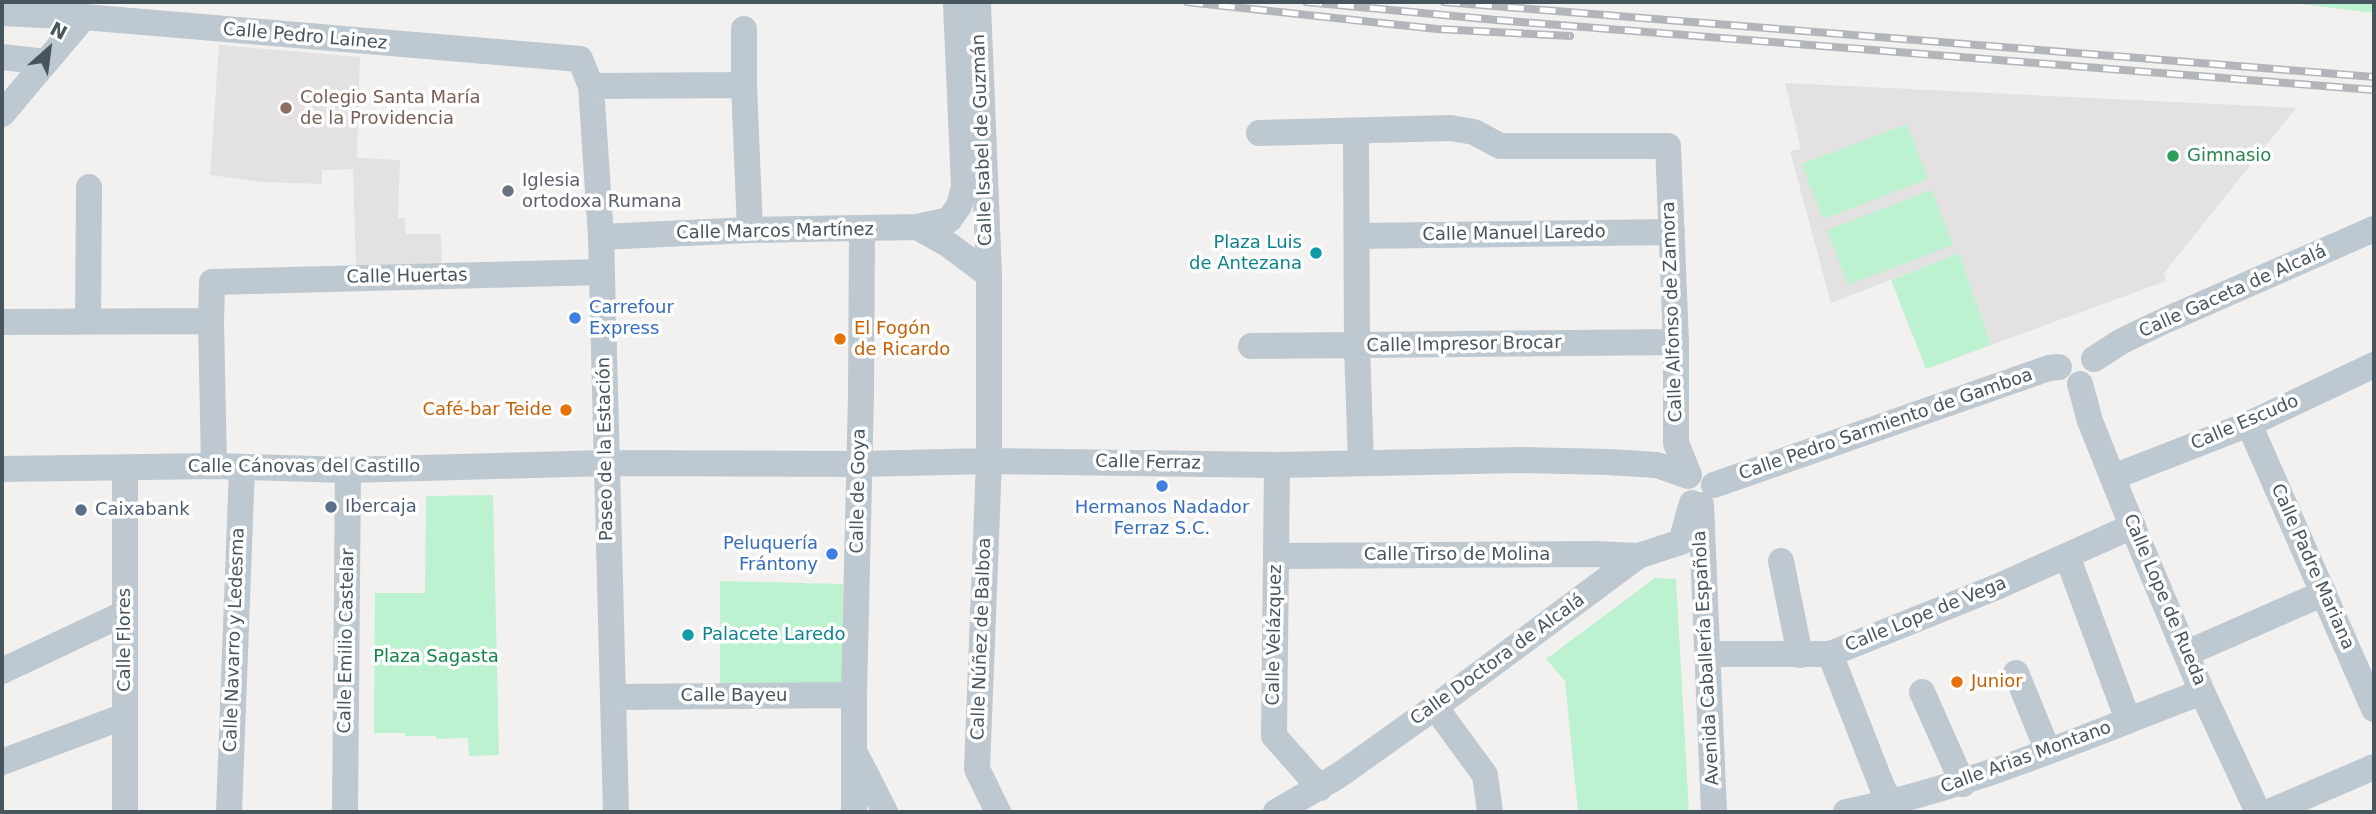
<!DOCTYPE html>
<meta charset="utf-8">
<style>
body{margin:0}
#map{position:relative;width:2376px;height:814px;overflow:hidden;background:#f3f0f0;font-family:"DejaVu Sans",sans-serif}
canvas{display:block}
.frame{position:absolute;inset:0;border:4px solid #47555f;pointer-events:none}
.north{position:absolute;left:14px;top:14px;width:70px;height:70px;-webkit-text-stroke:5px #fff;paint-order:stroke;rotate:28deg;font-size:19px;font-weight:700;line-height:28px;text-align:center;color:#47555f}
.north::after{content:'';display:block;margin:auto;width:24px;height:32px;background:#47555f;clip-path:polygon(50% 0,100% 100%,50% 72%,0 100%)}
</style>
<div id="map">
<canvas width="2376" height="814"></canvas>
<div class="frame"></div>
<div class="north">N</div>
</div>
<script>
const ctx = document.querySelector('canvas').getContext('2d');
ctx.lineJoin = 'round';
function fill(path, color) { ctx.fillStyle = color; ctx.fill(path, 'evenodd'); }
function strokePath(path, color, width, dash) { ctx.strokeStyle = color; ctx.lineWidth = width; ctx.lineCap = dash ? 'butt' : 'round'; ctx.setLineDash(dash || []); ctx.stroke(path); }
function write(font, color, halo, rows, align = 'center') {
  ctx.font = font + ' "DejaVu Sans",sans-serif'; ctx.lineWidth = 7; ctx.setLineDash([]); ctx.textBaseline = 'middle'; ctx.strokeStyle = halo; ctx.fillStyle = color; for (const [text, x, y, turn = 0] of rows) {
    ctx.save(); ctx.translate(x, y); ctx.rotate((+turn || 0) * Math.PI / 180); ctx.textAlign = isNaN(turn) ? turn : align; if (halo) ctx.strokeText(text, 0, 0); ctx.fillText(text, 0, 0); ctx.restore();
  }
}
const education = new Path2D(`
 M 219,45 L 360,57 L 357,158 L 400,160 L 398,218 L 405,218 L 406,234 L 441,234 L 442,266 L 356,270 L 353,169 L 322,170 L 322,184 L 262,182 L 210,175 Z
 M 1785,83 L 2296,108 L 2164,273 L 2166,281 L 1991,345 L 1959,253 L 1831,303 L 1790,151 L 1801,149 Z`);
const green = new Path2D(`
 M 2282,2 L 2374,2 L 2374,13 Z
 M 1907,124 L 1928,179 L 1823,219 L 1802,164 Z
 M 1932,190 L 1953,245 L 1848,285 L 1827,230 Z
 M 1959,253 L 1991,345 L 1926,369 L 1891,280 Z
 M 493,495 L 499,755 L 469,756 L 468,738 L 436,739 L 436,736 L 405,736 L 405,733 L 374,733 L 375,593 L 425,593 L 426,496 Z
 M 1655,578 L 1676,579 L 1689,812 L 1578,812 L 1565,681 L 1546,659 Z
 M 720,581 L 843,584 L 842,690 L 720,690 Z`);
const minor = new Path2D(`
 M 978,5 L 989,275 L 989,461 L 977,769 L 998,812
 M 2,13 L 84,17 L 580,59 L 591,86 L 601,237 L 616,812
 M 744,29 L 744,85 L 750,230
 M 2,57 L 46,62
 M 591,86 L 744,85
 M 2,114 L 84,17
 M 1356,131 L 1357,346 L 1361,463
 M 1259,133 L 1451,128 L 1474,132 L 1500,146 L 1668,146 L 1676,342 L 1676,443 L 1689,475
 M 917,227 L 949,245 L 989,275
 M 1357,236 L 1672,232
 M 601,237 L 750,230 L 917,227 L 949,220 L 959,206 L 964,187 L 956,4
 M 2,322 L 211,321
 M 88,322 L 89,187
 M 1251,346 L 1676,342
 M 2094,359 L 2122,341 L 2164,321 L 2374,229
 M 2080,384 L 2090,421 L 2124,506 L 2202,692 L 2258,812
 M 2249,424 L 2374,709
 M 1277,465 L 1274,736 L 1320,788
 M 214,466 L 211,321 L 212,282 L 602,272
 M 2,469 L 214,466 L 348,470 L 607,463 L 859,464 L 989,461 L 1277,465 L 1521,460 L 1608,462 L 1657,465 L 1688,476
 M 2113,477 L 2249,424 L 2374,365
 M 1714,485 L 2049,368 L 2059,367
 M 1701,505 L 1714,812
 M 1276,556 L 1595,554 L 1638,556
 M 2067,556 L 2128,720
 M 1781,561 L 1800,655
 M 2187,653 L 2324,593
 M 1708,654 L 1830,654 L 1999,586 L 2133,526
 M 1830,654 L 1883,789 L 1899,812
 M 2,671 L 125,613
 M 2016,673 L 2048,751
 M 1922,692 L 1963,784
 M 614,697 L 854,695
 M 1435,707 L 1485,775 L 1490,812
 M 857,757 L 885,812
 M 2,762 L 125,716
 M 125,812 L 125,468
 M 229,812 L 242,467
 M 345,812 L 348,470
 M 854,812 L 854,695 L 861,394 L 862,230
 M 1276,812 L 1338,776 L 1435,707 L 1638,556 L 1681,542 L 1692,503
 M 1846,812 C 1970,788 2085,736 2202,692
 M 2269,812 L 2374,767`);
const rail = new Path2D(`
 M 1187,2 L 1437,29 L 1570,36
 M 1306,2 L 1496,20 L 2374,90
 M 1444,2 L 2374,77`);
const markers = [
 [286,108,7,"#8d6e63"],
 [2173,156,7,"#2e9e5b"],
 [508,191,7,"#6b7280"],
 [1316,253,7,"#0f9aa8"],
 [575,318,7,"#3f7fe0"],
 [840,339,7,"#e8710a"],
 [566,410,7,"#e8710a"],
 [1162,486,7,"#3f7fe0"],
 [331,507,7,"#5c6f8a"],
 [81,510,7,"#5c6f8a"],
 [832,554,7,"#3f7fe0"],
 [688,635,7,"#0f9aa8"],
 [1957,682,7,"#e8710a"]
];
const streetNames = [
 ["Calle Pedro Lainez",305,37,5],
 ["Calle Isabel de Guzmán",983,140,-92],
 ["Calle Marcos Martínez",775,232,-1],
 ["Calle Manuel Laredo",1514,234,-1],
 ["Calle Huertas",407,277,-1],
 ["Calle Gaceta de Alcalá",2233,292,-24],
 ["Calle Alfonso de Zamora",1673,312,-92],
 ["Calle Impresor Brocar",1464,345,-1],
 ["Calle Escudo",2245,423,-23],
 ["Calle Pedro Sarmiento de Gamboa",1886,425,-19],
 ["Paseo de la Estación",606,449,-91],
 ["Calle Ferraz",1148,463,1],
 ["Calle Cánovas del Castillo",304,467],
 ["Calle de Goya",859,491,-89],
 ["Calle Tirso de Molina",1457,555],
 ["Calle Padre Mariana",2312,567,66],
 ["Calle Lope de Rueda",2164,600,67],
 ["Calle Lope de Vega",1926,615,-22],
 ["Calle Velázquez",1275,635,-89],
 ["Calle Núñez de Balboa",982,639,-88],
 ["Calle Flores",125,640,-90],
 ["Calle Navarro y Ledesma",235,640,-88],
 ["Calle Emilio Castelar",347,641,-89],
 ["Avenida Caballería Española",1707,658,-93],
 ["Calle Doctora de Alcalá",1498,660,-36],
 ["Calle Bayeu",734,696],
 ["Calle Arias Montano",2026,758,-20]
];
const educationNames = [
 ["Colegio Santa María",300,98],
 ["de la Providencia",300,119]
];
const leisureNames = [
 ["Gimnasio",2187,156]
];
const worshipNames = [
 ["Iglesia",522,181],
 ["ortodoxa Rumana",522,202]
];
const cultureNames = [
 ["Plaza Luis",1302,243],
 ["de Antezana",1302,264],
 ["Palacete Laredo",702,635,"left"]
];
const shopNames = [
 ["Carrefour",589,308],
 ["Express",589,329],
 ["Hermanos Nadador",1162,508,"center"],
 ["Ferraz S.C.",1162,529,"center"],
 ["Peluquería",818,544,"right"],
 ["Frántony",818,565,"right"]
];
const foodNames = [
 ["El Fogón",854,329],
 ["de Ricardo",854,350],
 ["Café-bar Teide",552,410,"right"],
 ["Junior",1971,682]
];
const serviceNames = [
 ["Ibercaja",345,507],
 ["Caixabank",95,510]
];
const parkNames = [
 ["Plaza Sagasta",436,657]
];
fill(education, '#e4e1e2');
fill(green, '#bdf2d0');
strokePath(minor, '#bdc8d0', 26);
strokePath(rail, '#b2b6bb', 8);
strokePath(rail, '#fff', 5, [16]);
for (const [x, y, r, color] of markers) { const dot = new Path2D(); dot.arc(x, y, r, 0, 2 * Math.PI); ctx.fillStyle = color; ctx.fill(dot); strokePath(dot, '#fff', 2.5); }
write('18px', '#47555f', '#fff', streetNames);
write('18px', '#785e54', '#fff', educationNames, 'left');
write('18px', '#27864d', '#fff', leisureNames, 'left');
write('18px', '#5b616d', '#fff', worshipNames, 'left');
write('18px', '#0d838f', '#fff', cultureNames, 'right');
write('18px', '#366cbe', '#fff', shopNames, 'left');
write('18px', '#c56008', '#fff', foodNames, 'left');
write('18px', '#4e5e75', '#fff', serviceNames, 'left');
write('18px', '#128648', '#fff', parkNames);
</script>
